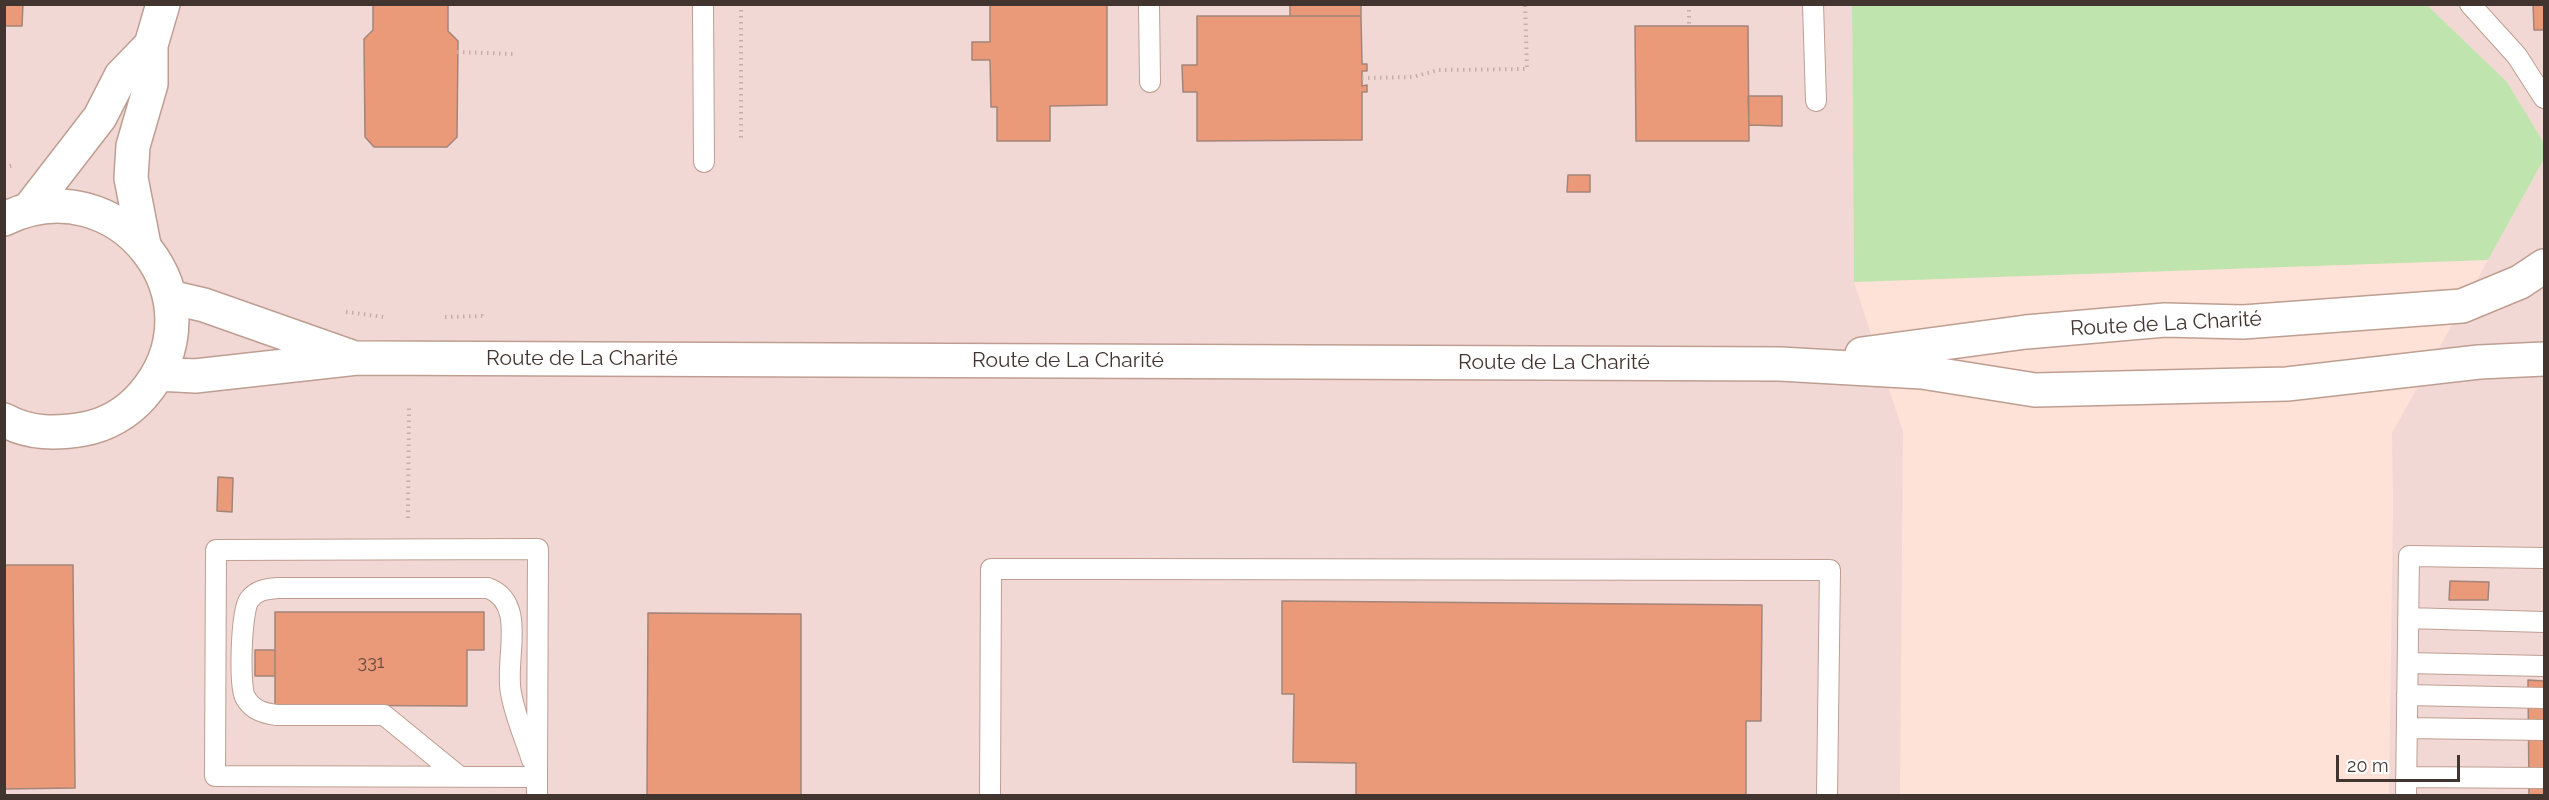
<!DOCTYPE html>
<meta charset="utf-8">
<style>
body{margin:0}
#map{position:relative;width:2549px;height:800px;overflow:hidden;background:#fee2d7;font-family:Raleway,sans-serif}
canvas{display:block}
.frame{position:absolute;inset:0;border:6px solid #423530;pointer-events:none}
.scale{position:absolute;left:2336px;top:755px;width:124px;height:27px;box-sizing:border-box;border:3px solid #423530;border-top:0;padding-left:8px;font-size:18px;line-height:21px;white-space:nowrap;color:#423530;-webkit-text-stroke:4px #fff;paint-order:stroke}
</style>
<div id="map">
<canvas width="2549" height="800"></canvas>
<div class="frame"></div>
<div class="scale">20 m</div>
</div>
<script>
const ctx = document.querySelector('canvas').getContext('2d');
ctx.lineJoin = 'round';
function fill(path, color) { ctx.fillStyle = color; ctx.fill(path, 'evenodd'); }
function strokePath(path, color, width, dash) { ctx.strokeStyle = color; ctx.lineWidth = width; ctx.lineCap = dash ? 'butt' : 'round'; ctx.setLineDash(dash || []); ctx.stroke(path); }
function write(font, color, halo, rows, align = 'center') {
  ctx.font = font + ' Raleway,sans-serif'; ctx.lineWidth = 6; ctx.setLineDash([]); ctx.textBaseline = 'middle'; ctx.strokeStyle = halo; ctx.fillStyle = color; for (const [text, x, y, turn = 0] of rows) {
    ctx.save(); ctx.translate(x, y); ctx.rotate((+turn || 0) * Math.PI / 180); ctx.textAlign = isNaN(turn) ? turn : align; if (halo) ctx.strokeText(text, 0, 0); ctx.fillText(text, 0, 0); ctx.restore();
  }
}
const commercial = new Path2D(`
 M 5,5 L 1852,5 L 1854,282 L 1903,432 L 1900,795 L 5,796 Z
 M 2427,5 L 2544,5 L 2544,143 L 2507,82 Z
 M 2544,159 L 2544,795 L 2389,796 L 2393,504 L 2392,433 Z`);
const green = new Path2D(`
 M 1852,5 L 2427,5 L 2507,82 L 2544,143 L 2544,159 L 2488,260 L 1854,282 Z`);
const building = new Path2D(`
 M 4,4 L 23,4 L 22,26 L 4,26 Z
 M 373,4 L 448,4 L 448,31 L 458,41 L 457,137 L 447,147 L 374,147 L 365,137 L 364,39 L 373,30 Z
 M 990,4 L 1107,4 L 1107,105 L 1050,106 L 1050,141 L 997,141 L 997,107 L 991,107 L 990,60 L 972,60 L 972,42 L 990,42 Z
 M 1290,4 L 1361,4 L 1361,16 L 1290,16 Z
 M 2533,4 L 2544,4 L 2544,30 L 2534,30 Z
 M 1197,16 L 1361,16 L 1362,64 L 1367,64 L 1367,71 L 1362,71 L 1362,86 L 1367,85 L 1367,92 L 1362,92 L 1362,140 L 1197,141 L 1197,92 L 1183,92 L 1182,65 L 1197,65 Z
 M 1635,26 L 1748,26 L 1749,141 L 1636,141 Z
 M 1748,96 L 1782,96 L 1782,126 L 1749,125 Z
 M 1568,175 L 1590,175 L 1590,192 L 1567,192 Z
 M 218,477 L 233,478 L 232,512 L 217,511 Z
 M 4,565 L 73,565 L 75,788 L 4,789 Z
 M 2450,581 L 2489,582 L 2488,600 L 2449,600 Z
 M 1282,601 L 1762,605 L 1761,721 L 1746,721 L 1746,796 L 1356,796 L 1356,763 L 1293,762 L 1294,694 L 1282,694 Z
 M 275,612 L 484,612 L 484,650 L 467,650 L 467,706 L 275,705 Z
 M 648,613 L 801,614 L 801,796 L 647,796 Z
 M 255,650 L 275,650 L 275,676 L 255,676 Z
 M 2528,680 L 2544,681 L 2544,796 L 2529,796 Z`);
const path = new Path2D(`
 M 741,4 L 741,139
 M 1689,4 L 1689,27
 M 457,52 L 515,54
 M 1362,78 L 1413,77 L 1438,70 L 1527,69 L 1525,4
 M 4,168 L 13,165
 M 346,312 L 384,317
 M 445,317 L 482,316 L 485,319
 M 408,518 L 409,405`);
const lane = new Path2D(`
 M 703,4 L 704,162
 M 1149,4 L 1150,82
 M 1813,4 L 1816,101
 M 2470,4 L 2517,56 L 2544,98
 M 2408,618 L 2544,622
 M 2408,663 L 2544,666
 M 2407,695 L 2544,698
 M 2407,728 L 2544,730
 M 460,777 L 384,715 L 276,715 C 263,713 252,710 245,697 C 239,684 241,612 249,600 C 256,590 266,589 278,588 L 488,588 C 528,603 504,660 511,693 C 515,716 525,738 532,760
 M 2406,777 L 2544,778
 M 537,796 L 537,777 L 538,549 L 216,550 L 215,776 L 537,777
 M 990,796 L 991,569 L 1107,569 L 1830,570 L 1827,796
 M 2406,796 L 2409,556 L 2544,558`);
const street = new Path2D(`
 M 29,209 L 100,117 L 121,76 L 151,45
 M 144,245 L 131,178 L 133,146 L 151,84 L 151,45 L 163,4`);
const primary = new Path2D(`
 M 4,219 C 118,163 226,301 142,396 C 127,413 106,425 84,429 C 56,434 30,434 4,420
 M 170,297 L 204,305 L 349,356
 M 1862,354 L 2026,332 L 2165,320 L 2243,322 L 2462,306 L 2520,282 L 2544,266
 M 158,374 L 195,376 L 357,358 L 1780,364 L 1922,372 L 2035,390 L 2287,384 L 2479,362 L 2544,359`);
const numberNames = [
 ["331",371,663]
];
const streetNames = [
 ["Route de La Charité",2166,324,-3],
 ["Route de La Charité",582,359],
 ["Route de La Charité",1068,361],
 ["Route de La Charité",1554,363]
];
fill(commercial, '#f2d8d5');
fill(green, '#c0e4ae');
fill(building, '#eb9a79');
strokePath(building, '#a38478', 1.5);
strokePath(lane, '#be9e91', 22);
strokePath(street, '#be9e91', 36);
strokePath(primary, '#be9e91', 36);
strokePath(path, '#c6aea5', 4, [1.5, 4.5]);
strokePath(lane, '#fff', 20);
strokePath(street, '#fff', 33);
strokePath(primary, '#fff', 33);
write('18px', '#6c4e42', null, numberNames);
write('21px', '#423530', '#fff', streetNames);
</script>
